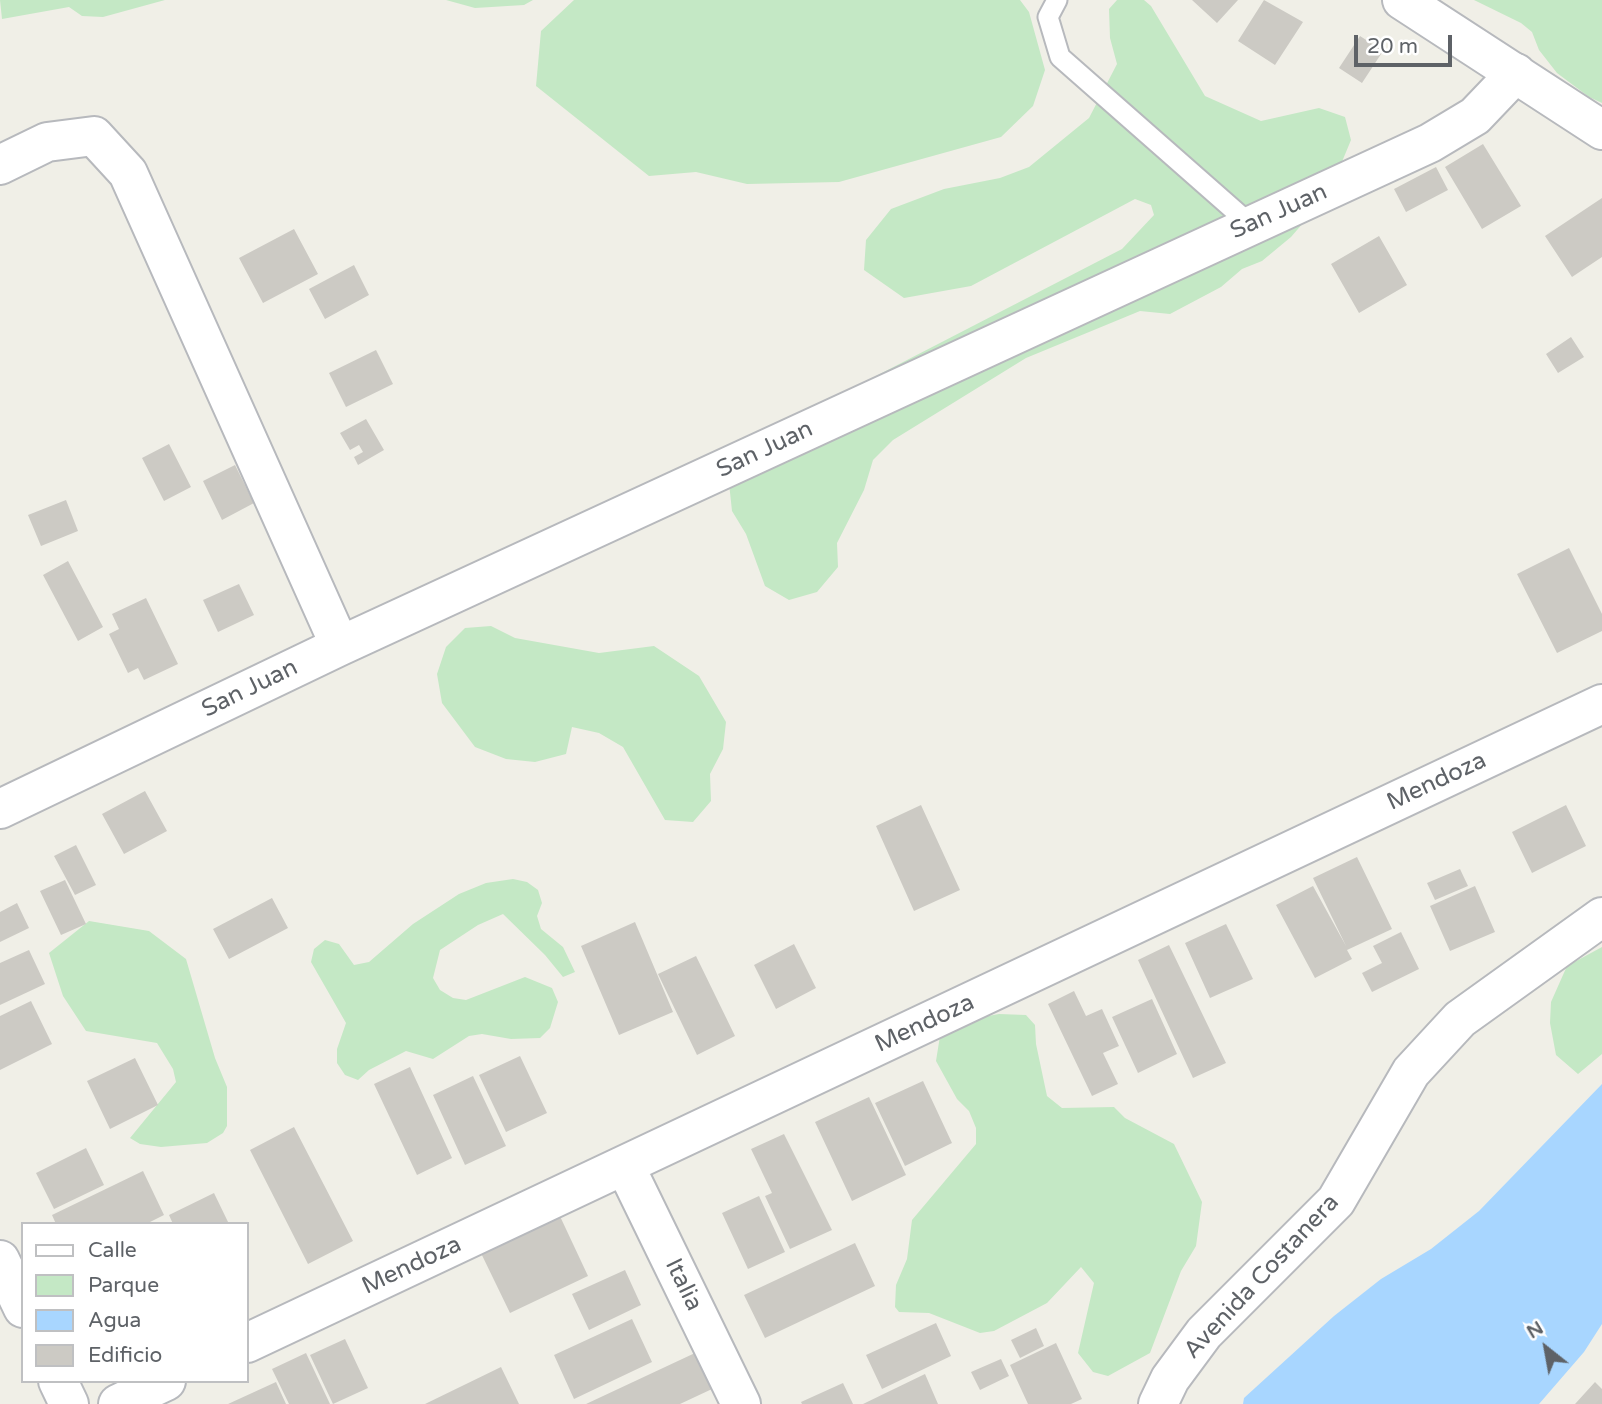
<!DOCTYPE html>
<style>
body{margin:0}
#map{position:relative;width:1602px;height:1404px;overflow:hidden;background:#f0efe7;font-family:"Varela Round",sans-serif}
canvas{display:block}
.legend{position:absolute;left:21px;top:1222px;width:228px;height:161px;box-sizing:border-box;background:#fff;border:2px solid #bfc0c2;margin:0;padding:9px 12px;list-style:none;font-size:21px;color:#5e6267}
.legend li{display:flex;align-items:center;gap:14px;height:35px}
.legend b{width:35px;border:2px solid #bfc0c2}
.north{position:absolute;left:1511px;top:1313px;width:70px;height:70px;-webkit-text-stroke:5px #fff;paint-order:stroke;rotate:329deg;font-size:19px;font-weight:700;line-height:28px;text-align:center;color:#5e6267}
.north::after{content:'';display:block;margin:auto;width:24px;height:32px;background:#5e6267;clip-path:polygon(50% 0,100% 100%,50% 72%,0 100%)}
.scale{position:absolute;left:1354px;top:35px;width:98px;height:32px;box-sizing:border-box;border:4px solid #5e6267;border-top:0;padding-left:9px;font-size:21px;line-height:24px;white-space:nowrap;color:#5e6267;-webkit-text-stroke:5px #fff;paint-order:stroke}
</style>
<div id="map">
<canvas width="1602" height="1404"></canvas>
<ul class="legend">
<li><b style="height:9px;background:#fff"></b>Calle</li>
<li><b style="height:19px;background:#c4e8c5"></b>Parque</li>
<li><b style="height:19px;background:#a8d6ff"></b>Agua</li>
<li><b style="height:19px;background:#cccac4"></b>Edificio</li>
</ul>
<div class="north">N</div>
<div class="scale">20 m</div>
</div>
<script>
const c = document.querySelector('canvas').getContext('2d');
c.lineJoin = 'round';
function paint(path, color) {
  c.fillStyle = color;
  c.fill(path, 'evenodd');
}
function shape(rows) {
  const path = new Path2D();
  for (const r of rows) {
    path.moveTo(r[0], r[1]);
    for (let i = 2; i < r.length; i += 2) path.lineTo(r[i], r[i + 1]);
  }
  return path;
}
function stroke(path, color, width, dash) {
  c.strokeStyle = color;
  c.lineWidth = width;
  c.lineCap = dash ? 'butt' : 'round';
  c.setLineDash(dash || []);
  c.stroke(path);
}
function drawText(font, color, halo, rows, align = 'center') {
  c.font = font + ' "Varela Round",sans-serif';
  c.lineWidth = 7;
  c.setLineDash([]);
  c.textBaseline = 'middle';
  c.strokeStyle = halo;
  c.fillStyle = color;
  for (const [text, x, y, turn = 0] of rows) {
    c.save();
    c.translate(x, y);
    c.rotate((+turn || 0) * Math.PI / 180);
    c.textAlign = isNaN(turn) ? turn : align;
    if (halo) c.strokeText(text, 0, 0);
    c.fillText(text, 0, 0);
    c.restore();
  }
}
paint(shape([
 [0,0,165,0,103,17,82,16,69,7,2,19],
 [446,0,533,0,524,5,475,8],
 [574,0,1020,0,1029,12,1045,70,1033,106,1001,137,839,182,747,184,696,172,649,176,536,86,541,31],
 [1117,0,1144,0,1151,6,1205,96,1261,121,1319,108,1345,117,1351,140,1329,193,1291,237,1262,261,1242,269,1221,287,1170,314,1140,311,1026,358,893,440,873,460,864,490,837,543,838,567,817,592,789,600,765,586,746,534,732,511,729,483,816,407,1122,249,1154,215,1151,205,1135,199,971,286,904,298,864,270,866,240,891,209,944,189,1000,178,1029,167,1089,118,1117,64,1110,38,1109,9],
 [1474,0,1602,0,1602,103,1589,97,1557,73,1539,50,1532,32,1521,23],
 [491,626,515,638,599,653,654,646,699,676,726,722,723,749,710,774,711,801,693,822,665,820,623,747,599,733,572,727,566,754,535,762,506,759,475,747,442,703,437,674,446,647,465,628],
 [513,879,527,882,538,890,542,903,537,916,541,929,563,947,575,972,563,977,545,955,503,914,478,925,440,950,433,978,440,990,453,998,466,1000,525,977,552,988,558,1002,550,1028,540,1038,511,1039,482,1034,469,1036,433,1059,406,1051,369,1070,358,1080,345,1075,337,1063,337,1049,346,1023,311,962,314,949,325,940,339,944,354,965,369,962,413,924,459,894,486,883],
 [89,921,149,931,186,959,215,1058,227,1087,227,1126,223,1133,207,1143,161,1147,140,1144,130,1138,176,1082,173,1069,157,1043,86,1031,63,996,49,953],
 [1602,947,1602,1054,1578,1074,1556,1055,1550,1023,1551,1002,1567,966],
 [999,1014,1026,1015,1035,1025,1036,1044,1047,1096,1062,1108,1114,1107,1125,1118,1174,1144,1202,1202,1196,1246,1181,1271,1150,1353,1108,1376,1093,1372,1078,1353,1094,1283,1081,1267,1047,1303,994,1331,980,1333,929,1313,899,1312,895,1307,896,1285,907,1259,912,1220,976,1144,976,1128,969,1111,957,1099,936,1061,940,1036,961,1021]
]), '#c4e8c5');
paint(shape([
 [1602,1084,1602,1324,1584,1352,1539,1404,1243,1404,1244,1398,1334,1316,1381,1279,1431,1249,1479,1211]
]), '#a8d6ff');
paint(shape([
 [1192,0,1238,0,1217,23],
 [1264,0,1303,22,1275,65,1238,41],
 [1360,36,1383,51,1362,83,1339,68],
 [1483,144,1521,206,1482,229,1445,167],
 [1436,167,1448,190,1406,212,1394,189],
 [1602,198,1602,257,1572,277,1545,236],
 [294,229,318,274,263,303,239,258],
 [1379,236,1407,285,1359,313,1331,264],
 [354,265,369,295,325,319,309,289],
 [1571,337,1584,357,1558,373,1546,354],
 [376,350,393,384,346,407,329,373],
 [366,419,384,450,358,465,354,457,363,452,359,445,350,450,340,433],
 [169,444,191,487,164,501,142,458],
 [235,465,254,503,222,520,203,481],
 [66,500,78,531,41,546,28,515],
 [1569,548,1602,614,1602,631,1557,653,1517,574],
 [68,561,103,627,78,641,43,575],
 [239,584,254,615,218,632,203,600],
 [146,598,178,664,144,680,138,668,128,673,109,634,119,629,112,614],
 [145,791,167,831,124,854,102,814],
 [921,805,960,890,914,911,876,826],
 [1566,805,1586,846,1532,873,1512,832],
 [76,845,96,885,75,895,54,856],
 [1357,857,1392,929,1347,950,1352,959,1315,978,1276,905,1313,886,1346,946,1313,878],
 [1460,869,1468,886,1435,900,1427,883],
 [65,880,86,924,61,935,40,891],
 [1475,886,1495,932,1450,951,1430,906],
 [272,898,288,928,229,959,213,929],
 [17,903,29,928,0,942,0,912],
 [635,922,673,1012,619,1035,581,946],
 [1226,924,1253,979,1210,998,1185,943],
 [1401,932,1419,969,1372,992,1362,973,1382,963,1373,946],
 [794,944,816,988,776,1009,754,965],
 [1169,945,1226,1063,1193,1078,1138,960],
 [29,950,45,984,0,1005,0,963],
 [696,956,735,1036,697,1055,658,974],
 [1074,991,1086,1016,1102,1009,1119,1046,1103,1053,1118,1084,1092,1096,1048,1004],
 [1152,999,1177,1054,1138,1073,1112,1017],
 [31,1001,52,1044,0,1070,0,1016],
 [520,1056,547,1113,506,1132,479,1075],
 [135,1058,158,1105,110,1129,87,1081],
 [410,1067,452,1158,417,1175,374,1084],
 [473,1076,506,1146,465,1165,433,1095],
 [923,1081,952,1143,905,1166,875,1103],
 [869,1097,906,1175,852,1201,815,1122],
 [294,1127,353,1241,308,1264,250,1150],
 [784,1134,832,1230,790,1249,765,1196,772,1193,751,1149],
 [86,1148,104,1185,54,1209,36,1173],
 [143,1171,164,1215,146,1224,56,1224,52,1215],
 [214,1193,229,1224,173,1224,169,1215],
 [759,1196,785,1252,748,1269,722,1213],
 [558,1212,588,1276,510,1313,479,1249],
 [855,1243,875,1286,765,1338,744,1295],
 [625,1270,641,1305,589,1330,572,1294],
 [632,1319,652,1362,574,1399,554,1355],
 [936,1323,951,1356,882,1389,866,1355],
 [1036,1328,1044,1346,1020,1358,1011,1340],
 [345,1339,368,1388,333,1404,310,1355],
 [1056,1343,1082,1399,1071,1404,1028,1404,1010,1365],
 [306,1353,330,1404,289,1404,272,1369],
 [695,1353,712,1389,680,1404,586,1404],
 [1001,1359,1009,1376,980,1390,971,1372],
 [501,1367,519,1404,425,1404],
 [925,1374,938,1404,863,1404],
 [276,1382,286,1404,228,1404],
 [1595,1382,1602,1389,1602,1404,1575,1404],
 [843,1383,853,1404,802,1404,801,1402]
]), '#cccac4');
const service = shape([
 [1057,0,1048,17,1060,57,1251,225]
]);
const minor = shape([
 [0,165,47,142,94,136,128,173,340,646],
 [0,809,340,646,1430,143,1475,116,1516,73],
 [625,1166,741,1404],
 [0,1260,23,1308],
 [247,1343,1602,704],
 [58,1381,69,1404],
 [118,1404,166,1381]
]);
const tertiary = shape([
 [1402,0,1602,130],
 [1158,1404,1170,1379,1204,1333,1336,1201,1411,1072,1460,1019,1602,917]
]);
stroke(service, '#b7b9bd', 23);
stroke(minor, '#b7b9bd', 42);
stroke(tertiary, '#b7b9bd', 42);
stroke(service, '#fff', 19);
stroke(minor, '#fff', 38);
stroke(tertiary, '#fff', 38);
drawText('24px', '#5e6267', '#fff', [
 ["San Juan",1279,212,-24],
 ["San Juan",765,450,-25],
 ["San Juan",250,689,-26],
 ["Mendoza",1437,782,-25],
 ["Mendoza",925,1024,-25],
 ["Mendoza",412,1266,-25],
 ["Avenida Costanera",1262,1277,-47],
 ["Italia",683,1285,64]
]);
</script>
